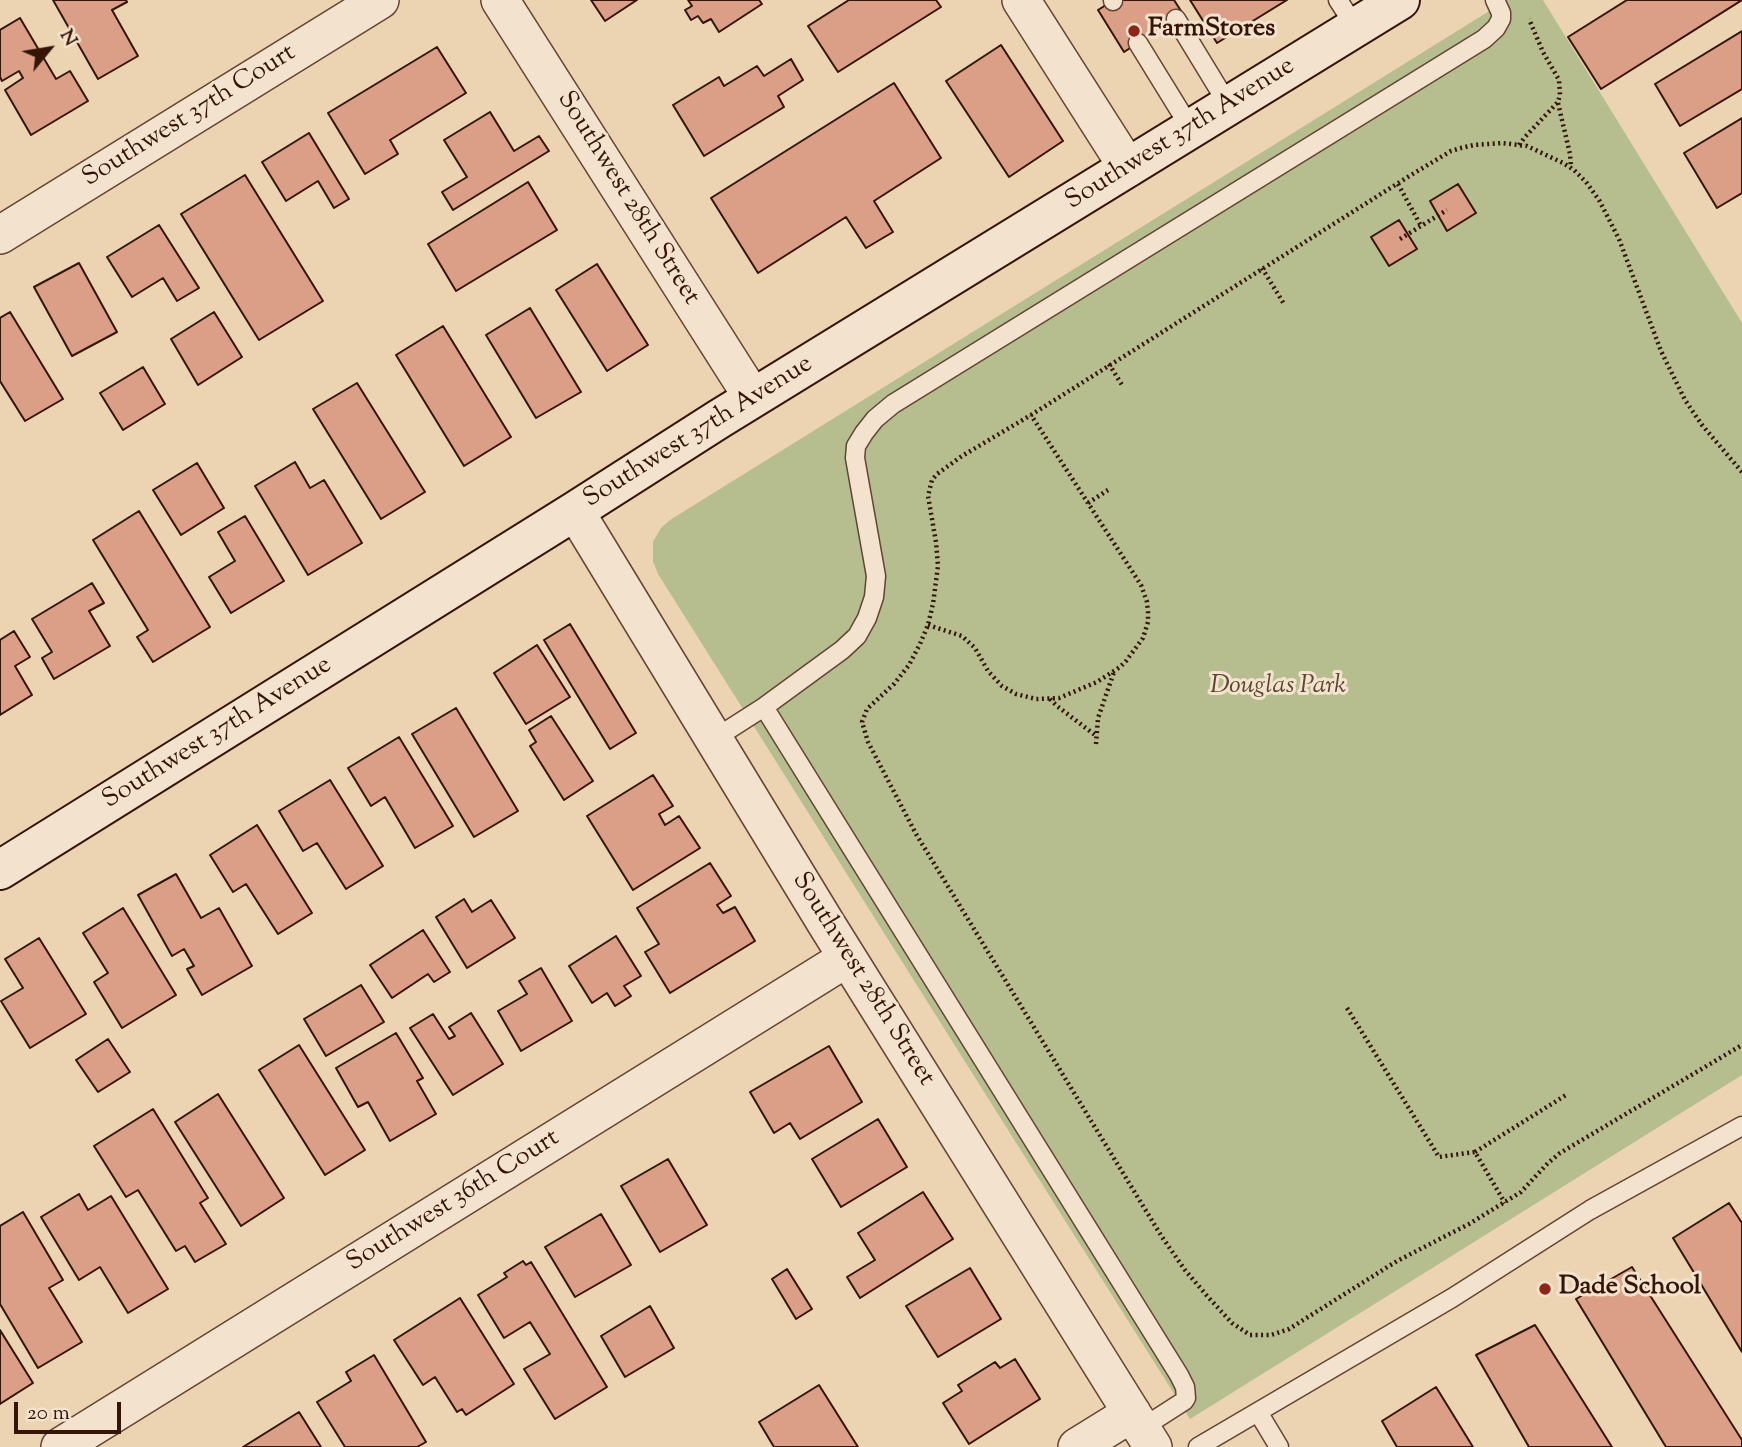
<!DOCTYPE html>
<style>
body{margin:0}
#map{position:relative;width:1742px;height:1447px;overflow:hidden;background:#ecd4b3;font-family:"Sorts Mill Goudy",serif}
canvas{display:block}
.north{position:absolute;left:14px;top:14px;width:70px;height:70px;-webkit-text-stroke:5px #f3e3ce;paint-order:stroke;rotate:60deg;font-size:19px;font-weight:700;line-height:28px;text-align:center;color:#341507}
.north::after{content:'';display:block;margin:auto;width:24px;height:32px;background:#341507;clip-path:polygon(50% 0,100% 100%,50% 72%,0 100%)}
.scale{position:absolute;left:14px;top:1402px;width:107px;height:32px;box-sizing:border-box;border:4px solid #341507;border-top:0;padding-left:9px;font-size:21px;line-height:24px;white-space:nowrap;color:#341507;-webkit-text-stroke:5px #f3e3ce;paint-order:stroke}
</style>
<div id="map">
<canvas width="1742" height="1447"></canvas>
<div class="north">N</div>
<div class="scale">20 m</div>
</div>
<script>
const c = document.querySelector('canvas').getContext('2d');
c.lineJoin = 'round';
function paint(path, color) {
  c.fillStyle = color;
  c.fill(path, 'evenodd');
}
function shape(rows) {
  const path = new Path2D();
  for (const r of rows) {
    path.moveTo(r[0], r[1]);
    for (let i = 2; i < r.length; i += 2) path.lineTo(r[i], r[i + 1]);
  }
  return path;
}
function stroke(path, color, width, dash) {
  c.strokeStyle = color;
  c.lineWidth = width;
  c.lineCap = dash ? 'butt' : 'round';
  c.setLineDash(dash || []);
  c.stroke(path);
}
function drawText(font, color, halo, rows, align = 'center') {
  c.font = font + ' "Sorts Mill Goudy",serif';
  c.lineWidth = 6;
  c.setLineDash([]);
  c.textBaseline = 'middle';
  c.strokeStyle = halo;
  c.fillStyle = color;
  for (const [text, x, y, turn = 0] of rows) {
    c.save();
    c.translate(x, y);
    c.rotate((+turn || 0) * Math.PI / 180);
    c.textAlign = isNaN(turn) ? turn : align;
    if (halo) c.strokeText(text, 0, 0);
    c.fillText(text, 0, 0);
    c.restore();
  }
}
paint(shape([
 [1507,0,1543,0,1742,323,1742,1075,1190,1419,658,574,653,561,653,542,661,528,670,520]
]), '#b6bd8e');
const building = shape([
 [53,0,126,0,127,2,112,10,138,56,98,79,53,0],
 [591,0,637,0,605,21,591,0],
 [688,0,759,0,762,4,719,32,711,19,703,23,698,16,691,20,685,10,692,6,688,0],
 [849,0,936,0,941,7,838,72,808,26,849,0],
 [1114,0,1174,0,1183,14,1124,52,1098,10,1114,0],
 [1190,0,1287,0,1217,43,1190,0],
 [1627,0,1742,0,1601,89,1568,37,1627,0],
 [20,18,56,79,70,71,88,101,31,135,5,90,23,78,19,71,2,81,0,77,0,30,20,18],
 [1742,31,1742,89,1680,126,1655,84,1742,31],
 [1001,45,1063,141,1009,177,946,81,1001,45],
 [437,47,466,93,390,140,398,154,365,174,328,113,437,47],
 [791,59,803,80,778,96,784,107,704,156,673,105,719,77,724,86,757,66,764,76,791,59],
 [894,83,941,158,874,201,893,232,866,248,846,217,758,273,711,198,894,83],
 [490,112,514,151,539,136,549,151,453,210,442,192,467,177,444,140,490,112],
 [1742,118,1742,193,1717,208,1684,153,1742,118],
 [309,133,349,199,334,208,318,181,286,201,262,162,309,133],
 [245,175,323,301,259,340,181,214,245,175],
 [528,182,557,230,456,291,428,244,528,182],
 [1458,184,1476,213,1447,231,1430,201,1458,184],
 [1399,220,1417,249,1389,266,1371,237,1399,220],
 [159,225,199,288,177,301,163,278,132,297,107,257,159,225],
 [79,263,117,332,72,356,34,287,79,263],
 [597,264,648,345,607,371,556,290,597,264],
 [530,308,581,392,536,418,486,335,530,308],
 [10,312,63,399,25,421,0,381,0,318,10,312],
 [214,312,242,357,198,385,171,339,214,312],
 [443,326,511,437,464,466,396,355,443,326],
 [143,367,165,404,123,430,100,393,143,367],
 [357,383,425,492,381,519,313,409,357,383],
 [295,462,310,488,324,480,362,543,308,575,255,486,295,462],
 [197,463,224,508,181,535,153,490,197,463],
 [139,511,210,627,153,662,137,637,148,630,93,540,139,511],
 [245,516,284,581,231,613,209,577,235,561,218,532,245,516],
 [92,583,104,603,89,611,110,646,54,679,42,658,52,652,32,619,92,583],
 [570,624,636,733,610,749,544,640,570,624],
 [14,631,30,657,15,666,32,695,0,715,0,640,14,631],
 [537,645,570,697,526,724,494,673,537,645],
 [456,708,518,811,474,837,412,734,456,708],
 [551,716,593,781,564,800,530,746,536,742,529,730,551,716],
 [399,737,453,826,415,848,385,797,371,806,348,768,399,737],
 [653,775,673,806,659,814,665,825,679,816,700,848,633,890,587,816,653,775],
 [330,780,383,866,346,889,317,843,303,851,279,811,330,780],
 [257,825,312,913,278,934,246,884,233,892,210,855,257,825],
 [710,863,731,896,717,905,723,913,735,907,755,941,670,993,645,952,659,944,637,908,710,863],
 [176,874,201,918,219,908,252,966,202,995,187,969,194,966,184,949,172,956,138,895,176,874],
 [464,899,472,912,491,900,515,938,467,968,436,917,464,899],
 [123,908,176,995,122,1028,94,982,108,973,83,933,123,908],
 [423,930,450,972,434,982,428,974,392,998,370,965,423,930],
 [616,936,641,976,624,986,631,996,615,1006,607,993,592,1003,569,966,616,936],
 [39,938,86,1014,30,1048,1,1001,23,988,5,959,39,938],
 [541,968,572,1021,521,1051,498,1011,527,994,519,981,541,968],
 [361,985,384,1022,326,1056,304,1019,361,985],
 [471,1013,503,1064,453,1095,410,1028,433,1014,449,1039,455,1036,449,1027,471,1013],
 [396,1033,423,1078,417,1081,436,1114,390,1141,368,1102,358,1107,336,1068,396,1033],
 [108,1039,130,1072,98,1092,76,1060,108,1039],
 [299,1045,365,1150,325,1175,259,1070,299,1045],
 [829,1046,862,1102,800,1139,790,1123,774,1133,750,1092,829,1046],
 [218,1094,284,1198,241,1226,175,1122,218,1094],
 [153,1109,208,1198,200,1203,226,1244,195,1262,185,1246,176,1251,138,1190,126,1197,94,1146,153,1109],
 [878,1119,907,1167,841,1207,812,1159,878,1119],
 [668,1159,707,1225,660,1252,621,1186,668,1159],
 [923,1192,953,1239,860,1298,847,1277,875,1260,858,1233,923,1192],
 [79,1194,88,1210,111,1196,168,1289,128,1313,100,1267,79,1280,41,1217,79,1194],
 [1729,1203,1742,1223,1742,1352,1673,1238,1729,1203],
 [23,1212,63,1280,49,1288,82,1342,38,1368,0,1304,0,1226,23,1212],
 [601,1214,631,1265,575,1297,545,1247,601,1214],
 [523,1261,526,1265,531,1262,607,1387,555,1419,524,1369,550,1354,530,1322,504,1338,478,1295,507,1277,504,1273,523,1261],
 [1632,1267,1742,1440,1742,1447,1666,1447,1576,1299,1632,1267],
 [970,1268,1001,1319,938,1357,906,1306,970,1268],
 [787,1269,812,1309,796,1319,772,1279,787,1269],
 [460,1298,514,1384,466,1415,462,1409,457,1412,435,1377,423,1385,394,1340,460,1298],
 [650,1306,674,1348,625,1377,601,1336,650,1306],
 [1535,1325,1612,1447,1529,1447,1476,1355,1535,1325],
 [0,1330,33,1383,0,1404,0,1330],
 [374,1355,426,1442,417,1447,345,1447,317,1402,351,1381,346,1372,374,1355],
 [1015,1359,1040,1399,969,1444,943,1403,962,1391,958,1385,995,1362,1000,1368,1015,1359],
 [819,1385,858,1447,774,1447,759,1422,819,1385],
 [1436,1387,1473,1447,1397,1447,1382,1421,1436,1387],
 [299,1412,321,1447,243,1447,299,1412]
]);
paint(building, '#db9e86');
stroke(building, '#341507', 2);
const lane = shape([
 [1113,0,1113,1],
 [1338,0,1356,28],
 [1176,19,1229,106],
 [1138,43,1191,129],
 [764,707,1179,1375,1185,1387,1186,1398,1184,1401,1142,1428],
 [714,739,764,707,842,650,857,636,867,618,874,597,876,576,855,458,856,446,864,433,875,419,893,404,1484,39,1496,28,1501,19,1501,13,1495,0],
 [1258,1412,1279,1447],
 [1198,1447,1452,1298,1590,1210,1742,1126]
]);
const street = shape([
 [500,0,753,398],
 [1021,0,1128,168],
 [0,235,380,0],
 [575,511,827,925,1153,1447],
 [60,1447,847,958],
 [1077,1447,1132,1413]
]);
const secondary = shape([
 [0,870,575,511,719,419,1400,0]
]);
stroke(lane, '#624532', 21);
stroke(street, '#624532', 40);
stroke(secondary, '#341507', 42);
stroke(shape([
 [1558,103,1570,154,1571,168],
 [1519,145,1525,137,1558,102,1560,95,1559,80,1543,52,1529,19],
 [1398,184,1421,226],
 [1400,239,1447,210],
 [1262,268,1284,304],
 [1109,364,1122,385],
 [1742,472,1702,425,1685,400,1661,351,1619,239,1599,200,1586,182,1574,170,1563,163,1527,146,1502,143,1474,145,1461,148,1451,151,1411,175,1031,415,962,456,937,474,932,480,928,496,936,542,938,566,933,604,928,625,920,644,909,665,894,684,867,709,862,722,868,742,916,834,1162,1237,1185,1270,1208,1297,1232,1323,1250,1335,1271,1335,1289,1329,1397,1261,1469,1224,1521,1192,1548,1163,1560,1153,1742,1045],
 [1088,503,1108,490],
 [928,625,962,636,975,648,988,671,1002,686,1016,694,1036,699,1059,698,1097,682,1120,667,1126,661,1143,638,1148,622,1148,612,1147,602,1141,585,1031,415],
 [1050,699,1057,706,1095,735],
 [1096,744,1098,718,1114,672],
 [1347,1008,1439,1157,1475,1152,1505,1203],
 [1475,1152,1566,1095]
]), '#341507', 4.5, [2, 3.5]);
stroke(lane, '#f3e3ce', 18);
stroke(street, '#f3e3ce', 37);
stroke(secondary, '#f3e3ce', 38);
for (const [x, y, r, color] of [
 [1134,31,7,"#8f2418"],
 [1545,1289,7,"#8f2418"]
]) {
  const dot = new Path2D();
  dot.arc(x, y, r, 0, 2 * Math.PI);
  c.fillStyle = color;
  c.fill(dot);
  stroke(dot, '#f3e3ce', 2.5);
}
drawText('bold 26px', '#341507', '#f3e3ce', [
 ["FarmStores",1148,31],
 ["Dade School",1559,1289]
], 'left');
drawText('26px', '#341507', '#f3e3ce', [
 ["Southwest 37th Court",190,117,-32],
 ["Southwest 37th Avenue",1181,135,-32],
 ["Southwest 28th Street",627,199,58],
 ["Southwest 37th Avenue",699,433,-32],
 ["Southwest 37th Avenue",218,734,-32],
 ["Southwest 28th Street",862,980,58],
 ["Southwest 36th Court",454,1202,-32]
]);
drawText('italic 26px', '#5b4730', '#f3e3ce', [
 ["Douglas Park",1278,688]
]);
</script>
